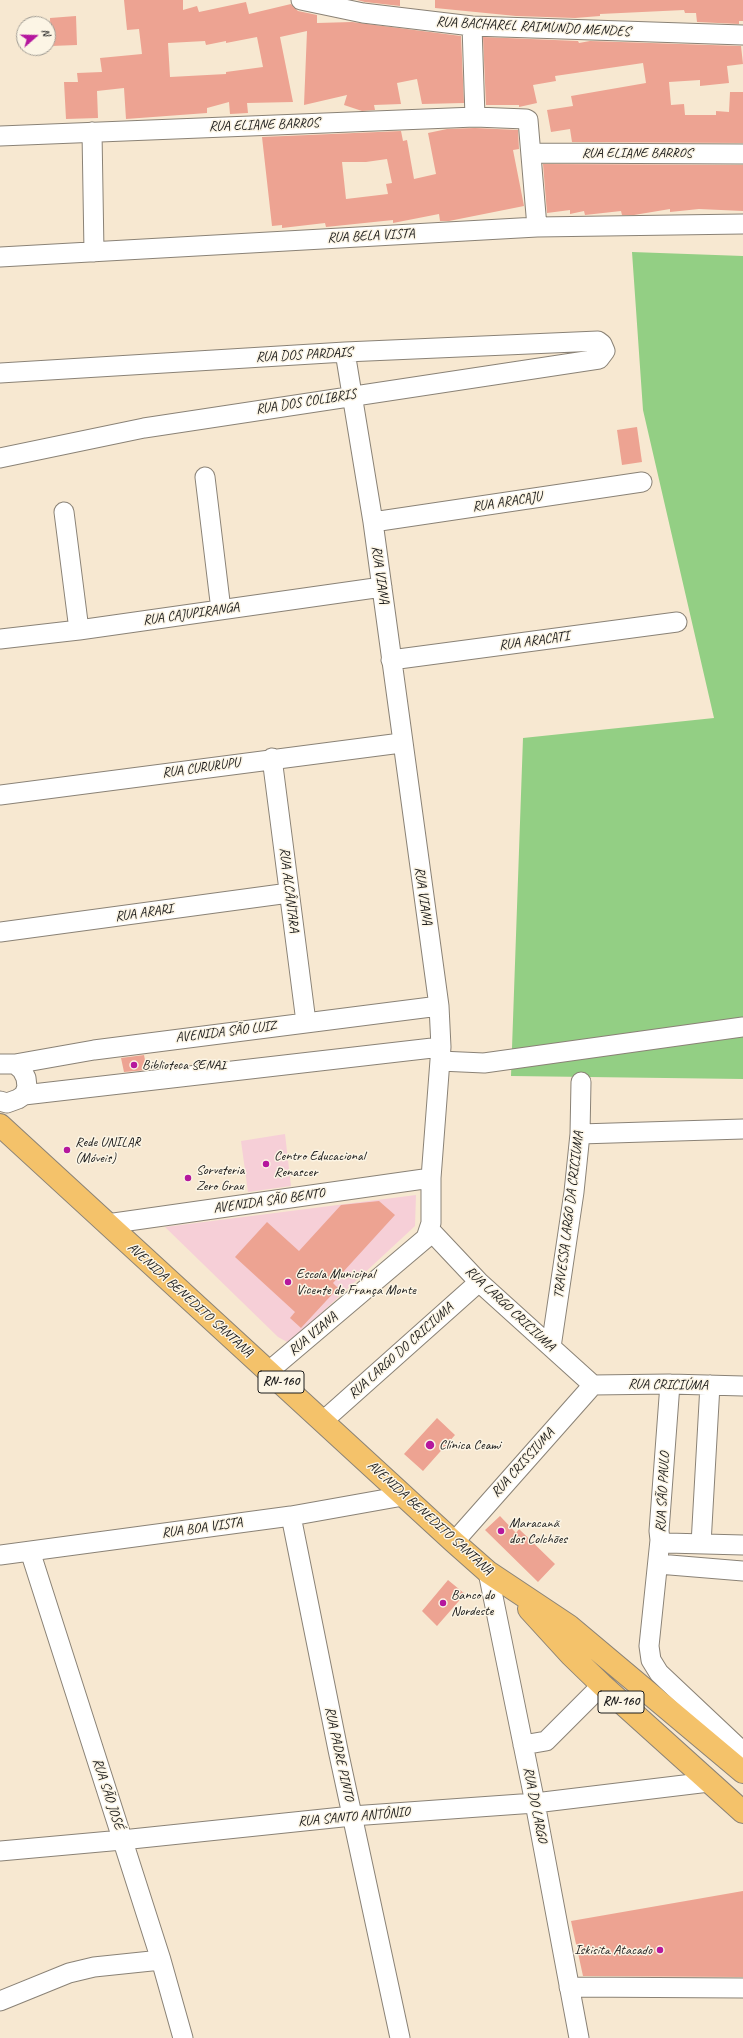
<!DOCTYPE html>
<meta charset="utf-8">
<style>
body{margin:0}
#map{position:relative;width:743px;height:2038px;overflow:hidden;background:#f7e8d1;font-family:Caveat,sans-serif}
canvas{display:block}
.north{position:absolute;left:16px;top:16px;width:40px;height:40px;box-sizing:border-box;background:#fcf5e5;border:1px solid #a29e95;border-radius:50%;rotate:70deg;font-size:11px;font-weight:700;line-height:16px;text-align:center;color:#1c1c1c}
.north::after{content:'';display:block;margin:auto;width:14px;height:18px;background:#b5179e;clip-path:polygon(50% 0,100% 100%,50% 72%,0 100%)}
</style>
<div id="map">
<canvas width="743" height="2038"></canvas>
<div class="north">N</div>
</div>
<script>
const c = document.querySelector('canvas').getContext('2d');
c.lineJoin = 'round';
function paint(path, color) {
  c.fillStyle = color;
  c.fill(path, 'evenodd');
}
function shape(rows) {
  const path = new Path2D();
  for (const r of rows) {
    path.moveTo(r[0], r[1]);
    for (let i = 2; i < r.length; i += 2) path.lineTo(r[i], r[i + 1]);
  }
  return path;
}
function stroke(path, color, width, dash) {
  c.strokeStyle = color;
  c.lineWidth = width;
  c.lineCap = dash ? 'butt' : 'round';
  c.setLineDash(dash || []);
  c.stroke(path);
}
function drawText(font, color, halo, rows, align = 'center') {
  c.font = font + ' Caveat,sans-serif';
  c.lineWidth = 3;
  c.setLineDash([]);
  c.textBaseline = 'middle';
  c.strokeStyle = halo;
  c.fillStyle = color;
  for (const [text, x, y, turn = 0] of rows) {
    c.save();
    c.translate(x, y);
    c.rotate((+turn || 0) * Math.PI / 180);
    c.textAlign = isNaN(turn) ? turn : align;
    if (halo) c.strokeText(text, 0, 0);
    c.fillText(text, 0, 0);
    c.restore();
  }
}
paint(shape([
 [285,1134,291,1186,248,1192,241,1141],
 [416,1195,415,1226,289,1343,278,1337,165,1227]
]), '#f6cfd7');
paint(shape([
 [632,252,743,256,743,1079,511,1076,523,738,714,718,643,410]
]), '#93cf84');
paint(shape([
 [124,0,183,0,183,10,197,6,199,12,246,2,249,14,291,4,298,11,317,15,317,23,352,22,461,36,464,103,422,104,417,79,397,83,401,104,374,105,375,110,362,111,344,105,347,95,304,105,307,31,280,37,293,102,247,103,248,113,230,114,229,102,207,108,207,113,126,119,124,88,97,91,98,118,66,119,64,82,78,82,77,73,102,72,100,58,142,54,139,29,127,30],
 [257,37,263,67,226,72,226,74,170,77,168,43,205,41,206,45,226,41,226,43],
 [357,0,400,0,400,6,365,2],
 [435,0,743,0,743,21,739,21,739,24,697,22,696,13,685,13,684,10,600,14,600,16,575,18,516,16,435,8],
 [76,16,77,45,51,46,50,18],
 [483,37,578,41,579,43,590,41,741,46,743,64,727,66,729,83,700,86,700,80,669,82,671,105,684,104,685,115,716,115,716,111,729,112,730,92,743,92,743,143,572,142,570,129,551,132,547,110,573,106,571,96,646,83,643,63,555,76,556,81,533,85,537,103,519,107,519,105,486,105],
 [475,128,518,130,519,149,513,150,524,206,449,221,440,221,439,214,393,223,393,220,326,227,325,223,282,228,282,225,272,226,262,137,401,131,403,141,407,140,414,179,436,174,428,133,447,129],
 [387,159,392,183,386,184,388,194,346,199,342,162,366,162],
 [543,164,743,165,743,211,699,209,670,212,670,209,634,215,622,215,621,211,585,215,584,211,570,214,570,210,547,213],
 [637,427,642,462,622,465,617,430],
 [144,1055,147,1070,124,1072,121,1058],
 [379,1201,395,1215,333,1283,338,1288,301,1328,290,1318,295,1312,235,1257,267,1222,299,1251,341,1205],
 [437,1418,455,1435,423,1471,404,1454],
 [500,1516,516,1533,519,1529,555,1564,538,1582,485,1530],
 [448,1580,465,1594,437,1626,422,1611],
 [743,1891,743,1977,583,1976,571,1921]
]), '#eda392');
const minor = shape([
 [301,0,363,13,472,26,743,35],
 [472,26,475,117],
 [92,132,94,252],
 [0,136,475,117,526,119,528,120,537,227],
 [531,153,743,154],
 [0,257,537,227,743,224],
 [0,373,345,352,598,341,602,344,605,351,599,359,144,428,0,458],
 [205,477,221,610],
 [64,512,79,630],
 [373,522,642,482],
 [0,639,79,630,382,587],
 [391,660,677,622],
 [272,758,306,1022],
 [0,795,401,743],
 [0,932,289,893],
 [440,1061,484,1063,743,1027],
 [0,1064,15,1064,22,1070,26,1078,27,1087,24,1095,18,1099,7,1103,0,1101],
 [15,1064,94,1050,439,1006],
 [24,1095,441,1047],
 [580,1134,743,1129],
 [107,1224,431,1178],
 [430,1230,479,1282,593,1385],
 [551,1347,574,1192,580,1134,581,1082],
 [269,1371,426,1238,431,1223,431,1178,441,1047,439,1006,373,522,345,352],
 [670,1384,659,1531,660,1540,649,1646,651,1660,659,1673,743,1752],
 [593,1385,670,1384,743,1386],
 [323,1421,479,1282],
 [291,1516,338,1750,400,2038],
 [660,1540,667,1543,743,1545],
 [454,1542,593,1385],
 [701,1544,710,1385],
 [30,1551,161,1960,183,2038],
 [0,1555,291,1516,403,1496],
 [658,1564,743,1571],
 [488,1572,535,1803,579,2038],
 [523,1745,546,1741,602,1685],
 [0,1851,122,1840,352,1816,535,1803,709,1782],
 [569,1987,743,1988],
 [0,2001,69,1973,94,1967,161,1960]
]);
const major = shape([
 [0,1125,454,1542,488,1572,569,1626,743,1772],
 [529,1609,571,1655,602,1685,743,1812]
]);
stroke(minor, '#8a8276', 21);
stroke(major, '#8a8276', 24);
stroke(minor, '#fff', 19);
stroke(major, '#f4c26a', 22);
for (const [x, y, r, color] of [
 [134,1065,4,"#b5179e"],
 [67,1150,4,"#b5179e"],
 [266,1164,4,"#b5179e"],
 [188,1178,4,"#b5179e"],
 [288,1282,4,"#b5179e"],
 [430,1445,5,"#b5179e"],
 [501,1531,4,"#b5179e"],
 [443,1603,4,"#b5179e"],
 [660,1950,4,"#b5179e"]
]) {
  const dot = new Path2D();
  dot.arc(x, y, r, 0, 2 * Math.PI);
  c.fillStyle = color;
  c.fill(dot);
  stroke(dot, '#fcf5e5', 1.5);
}
for (const [x, y, w] of [
 [281,1382,46],
 [621,1702,46]
]) {
  const box = new Path2D();
  box.roundRect(x - w / 2, y - 11, w, 22, 3);
  c.fillStyle = '#fcf5e5';
  c.fill(box);
  stroke(box, '#1c1c1c', 1);
}
drawText('bold 13px', '#1c1c1c', null, [
 ["RN-160",281,1382],
 ["RN-160",621,1702]
]);
drawText('14px', '#1c1c1c', '#fcf5e5', [
 ["RUA BACHAREL RAIMUNDO MENDES",533,27,3],
 ["RUA ELIANE BARROS",264,125,-2],
 ["RUA ELIANE BARROS",637,153],
 ["RUA BELA VISTA",371,236,-3],
 ["RUA DOS PARDAIS",304,355,-3],
 ["RUA DOS COLIBRIS",306,402,-9],
 ["RUA ARACAJU",507,502,-9],
 ["RUA VIANA",380,575,82],
 ["RUA CAJUPIRANGA",191,614,-8],
 ["RUA ARACATI",534,641,-8],
 ["RUA CURURUPU",201,768,-8],
 ["RUA ALCÂNTARA",289,890,83],
 ["RUA VIANA",423,896,82],
 ["RUA ARARI",144,913,-8],
 ["AVENIDA SÃO LUIZ",226,1032,-7],
 ["AVENIDA SÃO BENTO",269,1201,-8],
 ["TRAVESSA LARGO DA CRICIUMA",569,1215,-83],
 ["AVENIDA BENEDITO SANTANA",190,1300,42],
 ["RUA LARGO CRICIUMA",510,1309,43],
 ["RUA VIANA",313,1334,-40],
 ["RUA LARGO DO CRICIUMA",401,1351,-42],
 ["RUA CRICIÚMA",668,1385,1],
 ["RUA CRISSIUMA",523,1463,-48],
 ["RUA SÃO PAULO",663,1492,-87],
 ["AVENIDA BENEDITO SANTANA",430,1518,42],
 ["RUA BOA VISTA",202,1528,-8],
 ["RUA PADRE PINTO",339,1754,78],
 ["RUA SÃO JOSÉ",108,1794,72],
 ["RUA DO LARGO",535,1805,79],
 ["RUA SANTO ANTÔNIO",354,1817,-5]
]);
drawText('14px', '#1c1c1c', '#fcf5e5', [
 ["Biblioteca SENAI",142,1065],
 ["Rede UNILAR",75,1142],
 ["(Móveis)",75,1158],
 ["Centro Educacional",274,1156],
 ["Renascer",274,1172],
 ["Sorveteria",196,1170],
 ["Zero Grau",196,1186],
 ["Escola Municipal",296,1274],
 ["Vicente de França Monte",296,1290],
 ["Clínica Ceami",439,1445],
 ["Maracanã",509,1523],
 ["dos Colchões",509,1539],
 ["Banco do",451,1595],
 ["Nordeste",451,1611],
 ["Iskisita Atacado",652,1950,"right"]
], 'left');
</script>
